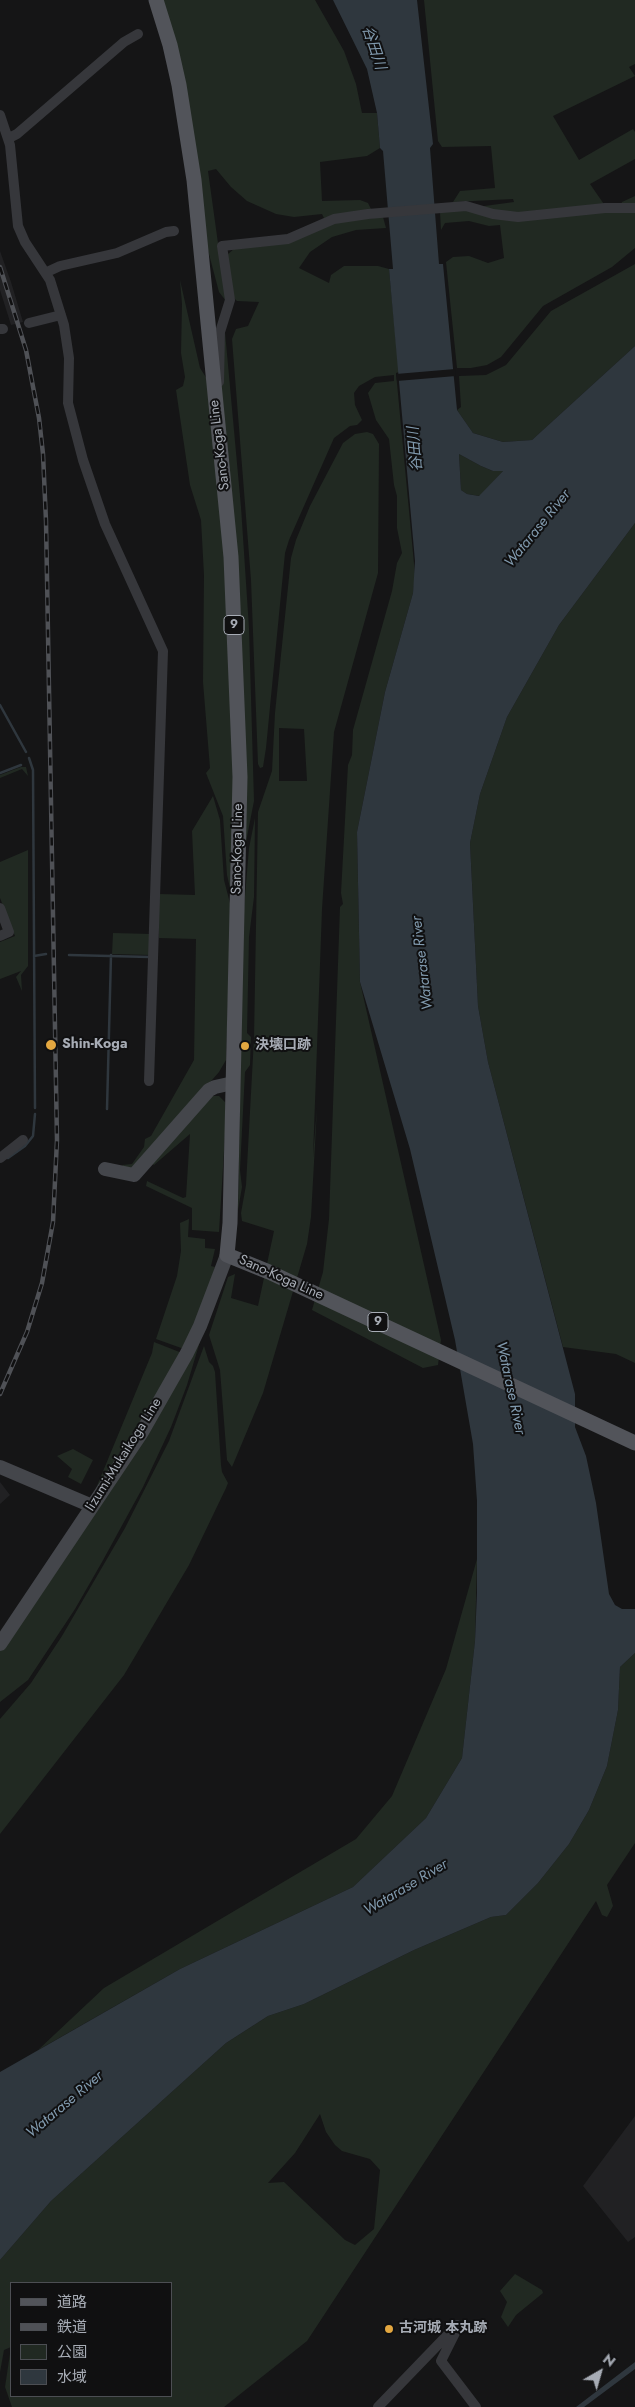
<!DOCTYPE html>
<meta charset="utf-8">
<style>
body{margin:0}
#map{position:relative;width:635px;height:2407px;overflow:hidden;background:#151516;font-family:Jost,"Noto Sans JP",sans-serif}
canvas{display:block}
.legend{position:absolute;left:10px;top:2282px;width:162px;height:115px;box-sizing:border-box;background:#101011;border:1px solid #4c4e53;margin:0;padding:6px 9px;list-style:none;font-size:15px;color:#a7acb5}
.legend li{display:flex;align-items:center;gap:10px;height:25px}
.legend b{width:25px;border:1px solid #4c4e53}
.north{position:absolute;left:575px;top:2347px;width:50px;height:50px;-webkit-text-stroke:4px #101011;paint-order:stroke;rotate:38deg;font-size:14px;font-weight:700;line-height:20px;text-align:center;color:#a7acb5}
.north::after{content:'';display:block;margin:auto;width:18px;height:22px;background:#a7acb5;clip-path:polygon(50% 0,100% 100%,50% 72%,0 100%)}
</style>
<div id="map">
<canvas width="635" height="2407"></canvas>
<ul class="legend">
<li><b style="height:6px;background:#52545a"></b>道路</li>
<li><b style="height:6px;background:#4f5156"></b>鉄道</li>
<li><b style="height:14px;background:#212922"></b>公園</li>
<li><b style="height:14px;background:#2f373e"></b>水域</li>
</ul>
<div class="north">N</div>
</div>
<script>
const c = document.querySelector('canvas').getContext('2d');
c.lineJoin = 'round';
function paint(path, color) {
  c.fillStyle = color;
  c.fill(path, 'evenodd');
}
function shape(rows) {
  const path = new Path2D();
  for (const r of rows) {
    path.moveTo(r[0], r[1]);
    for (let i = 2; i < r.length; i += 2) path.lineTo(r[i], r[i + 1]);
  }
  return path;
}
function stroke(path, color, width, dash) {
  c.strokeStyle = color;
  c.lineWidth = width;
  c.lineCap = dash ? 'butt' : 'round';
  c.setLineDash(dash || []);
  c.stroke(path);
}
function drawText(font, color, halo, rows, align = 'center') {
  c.font = font + ' Jost,"Noto Sans JP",sans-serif';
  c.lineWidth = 4;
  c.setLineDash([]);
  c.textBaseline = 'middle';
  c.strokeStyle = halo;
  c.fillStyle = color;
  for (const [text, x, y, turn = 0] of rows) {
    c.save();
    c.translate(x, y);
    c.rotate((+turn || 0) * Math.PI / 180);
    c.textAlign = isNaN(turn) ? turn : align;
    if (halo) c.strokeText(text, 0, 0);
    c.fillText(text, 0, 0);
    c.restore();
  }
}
paint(shape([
 [0,251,11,282,23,322,11,325,0,290],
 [0,1482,10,1495,0,1504],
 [635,2116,635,2237,628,2242,583,2186]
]), '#212123');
paint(shape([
 [161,0,315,0,344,51,356,84,362,113,377,113,380,148,367,156,320,162,322,201,360,200,368,203,371,209,324,218,322,214,294,217,276,214,247,201,231,187,216,169,208,171,226,301,219,292,205,239],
 [424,0,635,0,635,64,629,67,635,76,553,116,579,160,633,129,635,132,635,159,590,184,608,210,619,210,622,202,635,196,635,248,612,267,543,306,501,357,487,365,471,368,457,368,446,262,453,257,469,256,488,263,504,258,500,225,489,226,469,221,445,223,441,230,440,212,514,202,513,199,453,202,460,191,495,188,491,146,442,147,438,141],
 [383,217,386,228,356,230,332,237,310,252,299,268,329,283,331,275,344,266,378,266,389,269,399,372,396,373,415,574,413,593,385,692,357,832,360,982,441,1340,438,1365,423,1368,312,1310,323,1272,329,1219,340,907,343,904,341,893,348,765,352,755,353,730,392,591,397,563,402,553,397,528,397,496,394,485,389,439,376,420,368,393,375,383,394,381,394,375,375,377,359,386,354,393,355,405,362,420,357,425,350,426,334,438,289,540,285,553,266,748,263,767,260,768,258,764,251,580,232,339,236,329,248,326,259,302,237,301,234,298,227,255,235,248,333,222],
 [635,264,635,346,532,440,503,442,473,433,457,410,461,407,459,376,486,375,506,365,551,311],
 [180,280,200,368,207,379,223,520,234,758,231,892,227,875,223,816,206,773,210,768,203,682,204,575,201,520,190,485,176,390,183,386,185,377,181,353,182,304],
 [225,332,241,507,249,628,254,801,245,847,219,405],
 [367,432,373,434,379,444,378,573,334,732,322,909,313,1157,317,1108,311,1217,307,1244,263,1393,232,1467,227,1460,220,1370,209,1335,228,1277,235,1274,231,1298,258,1306,274,1231,242,1221,241,1213,246,1185,254,1038,258,812,272,771,275,713,291,558,296,540,310,506,343,443,355,434],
 [279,728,304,729,307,781,279,781],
 [459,454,481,466,493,471,503,471,480,496,467,494,461,490],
 [635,523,635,1363,616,1354,563,1347,488,1062,478,1006,470,843,480,794,507,717,559,625],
 [21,767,26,767,28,776,22,769,0,778,0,775],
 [213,796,220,820,224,880,231,907,226,1060,219,1072,137,1166,133,1169,125,1168,122,1165,132,1164,144,1147,145,1139,151,1136,194,1060,196,939,159,938,159,894,195,895,192,831],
 [255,818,254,897,249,937,247,1033,251,1037,250,1065,245,1072,240,1170,242,1187,238,1210,243,920,249,848],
 [28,850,28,966,21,975,22,991,16,977,21,971,0,979,0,942,15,936,0,898,0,862],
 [113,933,151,934,150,955,112,954],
 [210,1096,219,1096,225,1102,226,1119,219,1232,192,1230,192,1208,146,1186,147,1181,183,1198,186,1197,190,1134,154,1165,152,1164],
 [189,1219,188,1237,205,1239,205,1248,215,1249,211,1266,215,1267,206,1295,184,1349,156,1339,177,1276,181,1251,180,1223],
 [201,1338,187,1385,171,1427,143,1487,102,1562,75,1609,28,1680,0,1702,0,1650],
 [154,1342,182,1353,156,1398,94,1493,152,1353],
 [204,1346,209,1362,213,1366,215,1372,221,1465,222,1472,228,1483,226,1488,189,1565,124,1675,0,1834,0,1719,31,1683,62,1636,125,1528,169,1441],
 [73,1449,93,1460,81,1484,68,1477,72,1469,57,1456],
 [477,1559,475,1641,462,1758,426,1818,353,1887,180,1969,38,2050,104,1988,356,1839,392,1796,446,1669],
 [635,1653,635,1843,607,1885,613,1906,607,1917,602,1915,596,1901,307,2341,224,2407,12,2407,5,2387,11,2347,11,2396,171,2396,171,2283,11,2283,11,2347,4,2350,0,2372,0,2260,51,2201,226,2043,268,2016,304,2004,414,1950,491,1917,506,1915,538,1883,569,1844,589,1810,607,1766,618,1710,620,1667],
 [320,2114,326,2132,335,2145,342,2151,370,2159,380,2170,374,2229,355,2245,345,2240,284,2182,268,2183,295,2153],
 [515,2274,542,2290,543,2293,516,2315,508,2327,501,2317,507,2302,500,2291]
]), '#212922');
paint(shape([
 [333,0,417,0,433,144,430,148,439,264,443,264,457,410,473,433,503,442,532,440,635,346,635,523,559,625,507,717,480,794,470,843,478,1006,488,1062,575,1394,575,1427,586,1456,596,1503,609,1594,615,1605,622,1609,635,1609,635,1653,620,1667,618,1710,607,1766,589,1810,569,1844,538,1883,506,1915,491,1917,414,1950,304,2004,268,2016,226,2043,51,2201,0,2260,0,2072,180,1969,353,1887,426,1818,462,1758,475,1641,477,1592,477,1501,473,1444,455,1340,410,1149,360,982,357,832,385,692,413,593,415,561,389,269,393,269,383,151,380,148,377,113,367,69],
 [459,454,481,466,493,471,503,471,479,496,467,494,461,490],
 [635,2362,635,2369,584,2407,576,2407]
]), '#2f373e');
paint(shape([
 [455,369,456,376,397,381,396,374]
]), '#151516');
stroke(shape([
 [0,705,26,752],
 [29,758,33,770,35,1108],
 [0,773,21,765],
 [69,955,150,957],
 [34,956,46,954],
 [107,1109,111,955],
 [8,1158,25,1146,33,1136,35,1114]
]), '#2f373e', 2.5);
stroke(shape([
 [0,115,10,145,18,226,25,242,50,280,64,325,69,358,68,403,83,460,105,524,163,651,149,1081],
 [9,138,17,134,124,42,138,34],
 [47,272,60,266,117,253,166,232,174,231],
 [29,323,61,315],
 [0,329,3,329],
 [219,382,220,332,230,300,222,246,288,239,334,219,368,214,466,206,493,214,518,217,605,208,635,208],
 [0,908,9,932,0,936],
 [0,1158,23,1140],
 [456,2331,441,2361,476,2407],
 [378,2407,457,2325]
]), '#36373b', 10);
stroke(shape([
 [105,1169,134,1175,209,1090,215,1087,233,1083],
 [0,1467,92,1506],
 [0,1644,142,1432,187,1353,200,1326,227,1255]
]), '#44464b', 14);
stroke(shape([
 [156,0,170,45,179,85,194,180,231,557,240,777,230,1223,227,1255,269,1272,635,1443]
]), '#52545a', 15);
const rail = shape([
 [0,267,26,350,39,418,43,454,46,521,57,1140,53,1222,42,1283,27,1332,0,1394]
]);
stroke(rail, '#4f5156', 4.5);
stroke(rail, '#101011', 2.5, [8]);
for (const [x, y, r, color] of [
 [51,1045,6,"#e3a740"],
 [245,1046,5,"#e3a740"],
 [389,2329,5,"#e3a740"]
]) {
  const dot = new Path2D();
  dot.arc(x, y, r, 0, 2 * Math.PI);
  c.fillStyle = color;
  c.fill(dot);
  stroke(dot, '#101011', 2);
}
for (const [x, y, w] of [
 [234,625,20],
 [378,1322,20]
]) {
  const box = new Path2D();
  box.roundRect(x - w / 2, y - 9.5, w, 19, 4);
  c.fillStyle = '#101011';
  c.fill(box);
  stroke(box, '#a7acb5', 1);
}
drawText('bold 12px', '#a7acb5', null, [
 ["9",234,625],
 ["9",378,1322]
]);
drawText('14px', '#a7acb5', '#101011', [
 ["Sano-Koga Line",220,445,-97],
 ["Sano-Koga Line",238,849,-89],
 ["Sano-Koga Line",281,1278,24],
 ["Iizumi-Mukaikoga Line",124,1455,-58]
]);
drawText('bold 14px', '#a7acb5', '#101011', [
 ["Shin-Koga",62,1045],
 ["決壊口跡",255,1046],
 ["古河城 本丸跡",399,2329]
], 'left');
drawText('italic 15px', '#819aae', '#101011', [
 ["谷田川",373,48,72],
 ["谷田川",416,449,-95],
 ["Watarase River",538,529,-51],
 ["Watarase River",423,963,-97],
 ["Watarase River",510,1388,78],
 ["Watarase River",406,1888,-31],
 ["Watarase River",65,2105,-40]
]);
</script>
